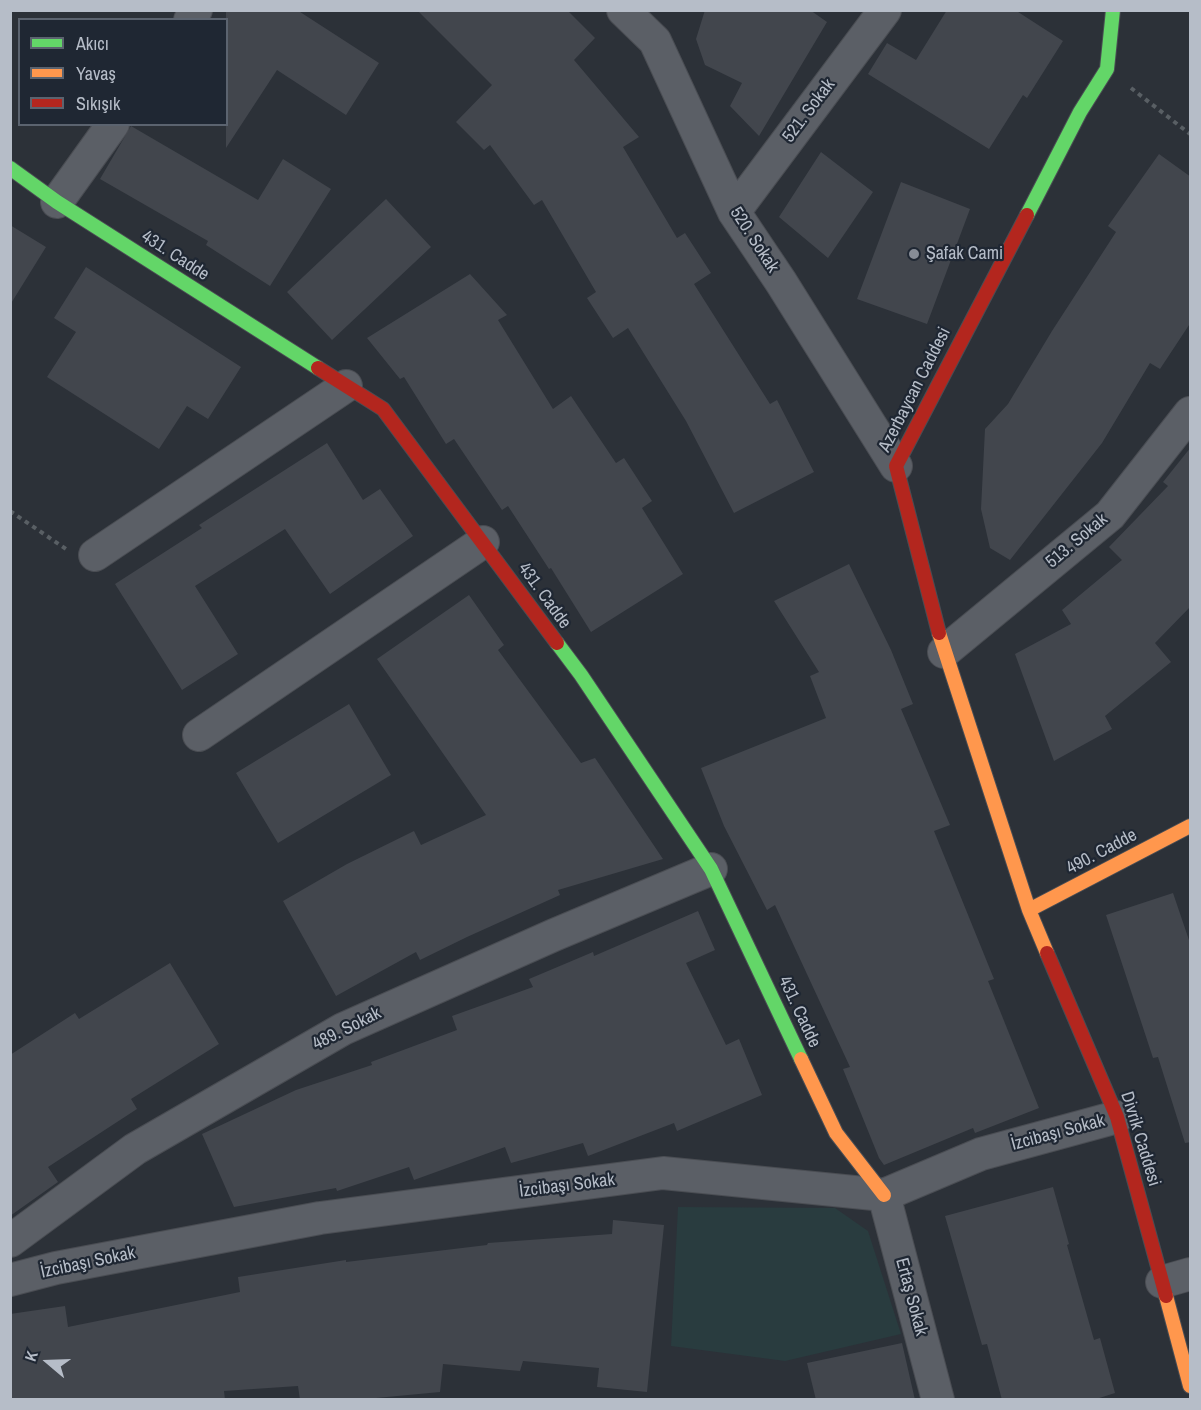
<!DOCTYPE html>
<meta charset="utf-8">
<style>
body{margin:0}
#map{position:relative;width:1201px;height:1410px;overflow:hidden;background:#2c3138;font-family:"Archivo Narrow",sans-serif}
canvas{display:block}
.frame{position:absolute;inset:0;border:12px solid #b6bdc8;pointer-events:none}
.legend{position:absolute;left:18px;top:18px;width:210px;height:108px;box-sizing:border-box;background:#1f2733;border:2px solid #5b636f;margin:0;padding:8px 10px;list-style:none;font-size:18px;color:#b6bdc8}
.legend li{display:flex;align-items:center;gap:12px;height:30px}
.legend b{width:30px;border:2px solid #5b636f}
.north{position:absolute;left:18px;top:1332px;width:60px;height:60px;-webkit-text-stroke:4px #1f2733;paint-order:stroke;rotate:289deg;font-size:16px;font-weight:700;line-height:24px;text-align:center;color:#b6bdc8}
.north::after{content:'';display:block;margin:auto;width:21px;height:27px;background:#b6bdc8;clip-path:polygon(50% 0,100% 100%,50% 72%,0 100%)}
</style>
<div id="map">
<canvas width="1201" height="1410"></canvas>
<div class="frame"></div>
<ul class="legend">
<li><b style="height:8px;background:#63d668"></b>Akıcı</li>
<li><b style="height:8px;background:#ff974d"></b>Yavaş</li>
<li><b style="height:8px;background:#b3261e"></b>Sıkışık</li>
</ul>
<div class="north">K</div>
</div>
<script>
const c = document.querySelector('canvas').getContext('2d');
c.lineJoin = 'round';
function paint(path, color) {
  c.fillStyle = color;
  c.fill(path, 'evenodd');
}
function shape(rows) {
  const path = new Path2D();
  for (const r of rows) {
    path.moveTo(r[0], r[1]);
    for (let i = 2; i < r.length; i += 2) path.lineTo(r[i], r[i + 1]);
  }
  return path;
}
function stroke(path, color, width, dash) {
  c.strokeStyle = color;
  c.lineWidth = width;
  c.lineCap = dash ? 'butt' : 'round';
  c.setLineDash(dash || []);
  c.stroke(path);
}
function drawText(font, color, halo, rows, align = 'center') {
  c.font = font + ' "Archivo Narrow",sans-serif';
  c.lineWidth = 4.5;
  c.setLineDash([]);
  c.textBaseline = 'middle';
  c.strokeStyle = halo;
  c.fillStyle = color;
  for (const [text, x, y, turn = 0] of rows) {
    c.save();
    c.translate(x, y);
    c.rotate((+turn || 0) * Math.PI / 180);
    c.textAlign = isNaN(turn) ? turn : align;
    if (halo) c.strokeText(text, 0, 0);
    c.fillText(text, 0, 0);
    c.restore();
  }
}
paint(shape([
 [678,1207,835,1208,868,1231,901,1334,785,1361,671,1346]
]), '#293c3f');
paint(shape([
 [226,10,297,10,379,63,346,115,277,70,226,148],
 [417,10,568,11,595,38,574,60,639,137,623,147,677,238,685,233,711,273,694,284,770,404,777,400,814,472,734,513,686,421,628,328,613,338,587,298,596,292,542,200,534,205,490,145,484,150,456,122,492,85],
 [705,10,810,10,827,22,759,136,730,106,742,83,705,65,696,39],
 [947,10,1015,10,1063,41,1027,98,1023,95,989,149,868,74,887,43,916,60],
 [131,126,258,200,283,159,331,189,270,286,206,245,208,241,100,179],
 [821,152,873,192,828,258,779,217],
 [1159,154,1191,177,1191,322,1160,369,1150,363,1102,443,1010,560,990,548,981,509,985,429,1008,404,1052,331,1116,232,1108,226],
 [901,182,970,209,927,324,857,299],
 [386,199,431,247,332,340,287,292],
 [10,225,46,247,10,305],
 [86,267,241,367,208,419,187,406,159,449,47,377,76,332,54,318],
 [470,274,507,315,498,320,553,409,571,396,616,463,624,458,652,501,642,508,683,574,591,632,551,568,549,569,508,506,502,510,454,439,446,444,404,377,400,379,367,338],
 [327,443,363,500,380,489,413,536,330,594,285,529,195,586,238,654,182,690,115,584,202,528,199,525],
 [1191,447,1191,606,1155,643,1171,662,1105,716,1112,729,1054,761,1015,654,1071,624,1062,610,1122,560,1109,547,1168,486,1163,482],
 [849,564,891,650,913,704,901,709,950,825,934,831,994,979,988,981,1039,1108,975,1133,973,1128,884,1165,879,1158,843,1069,850,1067,775,905,767,910,724,826,701,768,826,718,810,676,819,672,774,601],
 [469,595,504,645,498,650,581,763,595,758,663,859,558,890,560,895,467,937,420,960,416,952,336,996,283,901,347,864,414,831,421,845,486,815,377,659],
 [349,704,391,775,278,843,236,773],
 [1173,893,1191,946,1191,1142,1185,1143,1158,1057,1153,1058,1106,915],
 [698,911,715,950,686,963,726,1045,739,1039,762,1095,677,1131,674,1123,588,1156,583,1143,511,1163,505,1147,414,1180,409,1167,337,1191,336,1188,234,1207,202,1134,296,1090,372,1065,371,1062,457,1030,452,1016,533,987,529,979,593,952,594,956],
 [170,963,219,1044,131,1099,137,1109,48,1167,58,1182,10,1216,10,1055,75,1013,79,1019],
 [1053,1187,1069,1244,1067,1245,1094,1340,1100,1338,1115,1393,1093,1400,1002,1400,987,1344,982,1345,945,1216],
 [613,1220,664,1225,647,1392,597,1387,599,1368,523,1361,520,1371,443,1364,440,1392,355,1400,300,1400,298,1386,224,1391,225,1400,10,1400,10,1314,65,1306,68,1327,240,1292,238,1277,346,1260,346,1262,487,1245,488,1243,612,1234],
 [902,1343,915,1400,816,1400,807,1363]
]), '#42464d');
const street = shape([
 [623,10,655,41,734,212,781,282,896,466],
 [190,20,196,10],
 [57,202,113,124],
 [734,212,885,10],
 [95,555,346,386],
 [944,652,1110,515,1190,413],
 [199,735,483,542],
 [884,1195,938,1400],
 [10,1241,135,1149,343,1029,554,935,711,869],
 [10,1280,56,1268,320,1218,663,1173,884,1195,981,1154,1117,1117],
 [1162,1282,1190,1274]
]);
const fast = shape([
 [10,168,57,202,318,368],
 [1027,215,1080,112,1107,69,1113,10],
 [557,643,581,675,711,869,801,1059]
]);
const slow = shape([
 [939,633,1029,910,1047,953],
 [1029,910,1190,826],
 [801,1059,836,1133,884,1195],
 [1166,1296,1190,1386]
]);
const jam = shape([
 [318,368,383,409,557,643],
 [939,633,896,466,1027,215],
 [1047,953,1117,1117,1166,1296]
]);
stroke(street, '#4a4d53', 34);
stroke(fast, '#4a4d53', 16);
stroke(slow, '#4a4d53', 16);
stroke(jam, '#4a4d53', 16);
stroke(shape([
 [1131,88,1190,134],
 [10,511,66,549]
]), '#595f64', 4, [4.5, 4.5]);
stroke(street, '#5b5f66', 32);
stroke(fast, '#63d668', 14);
stroke(slow, '#ff974d', 14);
stroke(jam, '#b3261e', 14);
for (const [x, y, r, color] of [
 [914,254,6,"#868c96"]
]) {
  const dot = new Path2D();
  dot.arc(x, y, r, 0, 2 * Math.PI);
  c.fillStyle = color;
  c.fill(dot);
  stroke(dot, '#1f2733', 2);
}
drawText('18px', '#b6bdc8', '#1f2733', [
 ["521. Sokak",809,111,-53],
 ["520. Sokak",754,240,57],
 ["431. Cadde",175,256,33],
 ["Azerbaycan Caddesi",915,390,-63],
 ["513. Sokak",1077,541,-40],
 ["431. Cadde",544,596,54],
 ["490. Cadde",1102,852,-28],
 ["431. Cadde",799,1012,65],
 ["489. Sokak",347,1029,-27],
 ["İzcibaşı Sokak",1058,1133,-15],
 ["Divrik Caddesi",1140,1139,73],
 ["İzcibaşı Sokak",567,1186,-7],
 ["İzcibaşı Sokak",88,1263,-12],
 ["Ertaş Sokak",911,1297,75]
]);
drawText('18px', '#b6bdc8', '#1f2733', [
 ["Şafak Cami",926,254]
], 'left');
</script>
